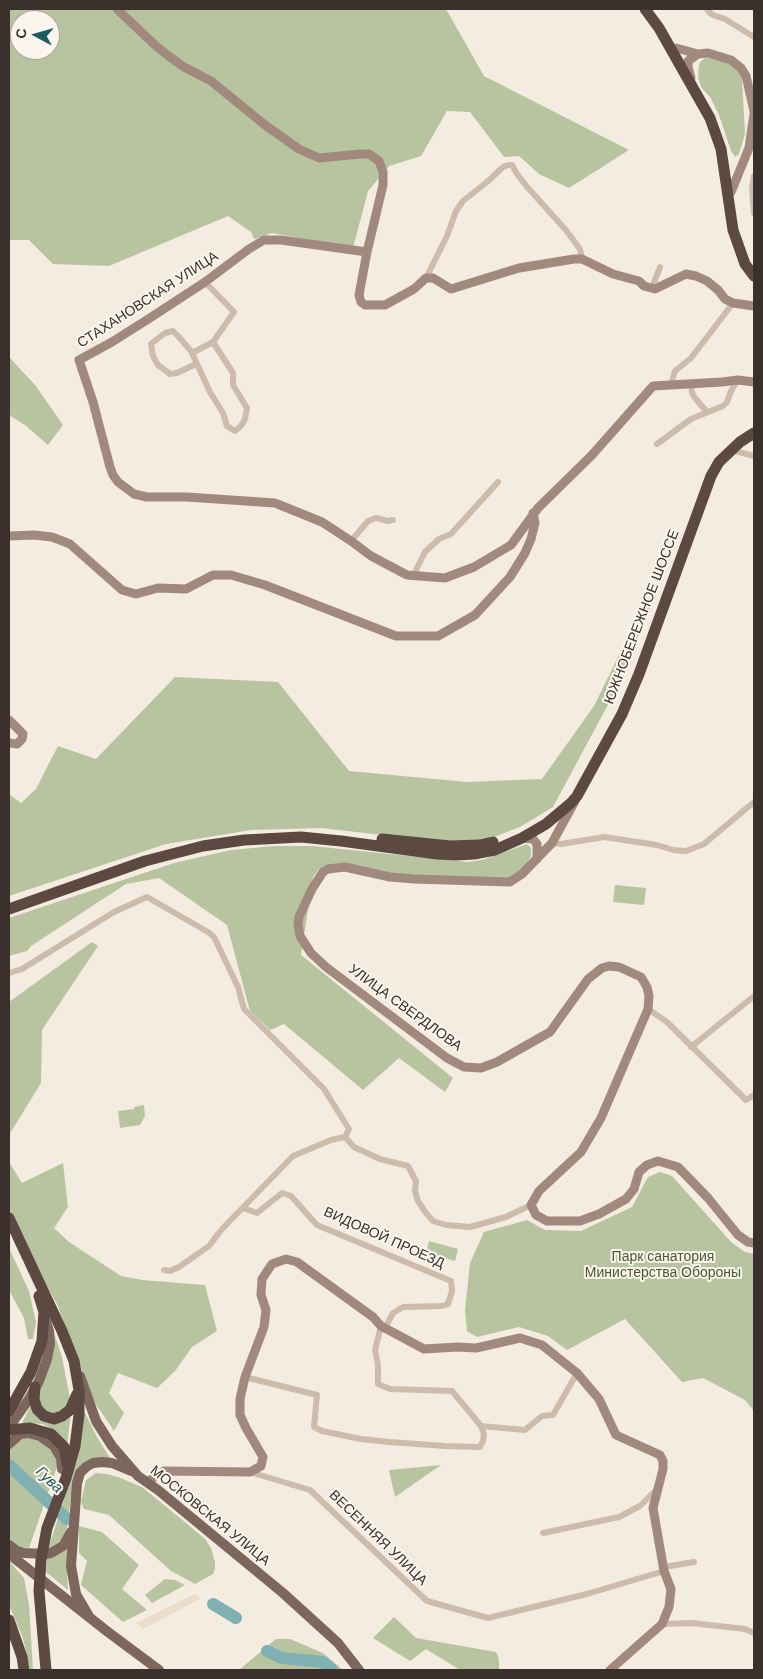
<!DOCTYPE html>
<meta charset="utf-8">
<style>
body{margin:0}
#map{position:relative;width:763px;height:1679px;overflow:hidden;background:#f4ebe1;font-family:Helvetica,sans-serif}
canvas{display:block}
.frame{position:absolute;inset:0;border:10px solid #3b302b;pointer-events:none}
.north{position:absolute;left:10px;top:10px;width:50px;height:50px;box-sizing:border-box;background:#fbf5ee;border:1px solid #aea6a0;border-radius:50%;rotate:276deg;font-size:14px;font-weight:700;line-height:20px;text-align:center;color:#3b302b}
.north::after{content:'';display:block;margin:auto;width:18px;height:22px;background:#1f5a5e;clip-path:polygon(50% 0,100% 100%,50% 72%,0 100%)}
</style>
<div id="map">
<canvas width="763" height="1679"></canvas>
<div class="frame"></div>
<div class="north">С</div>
</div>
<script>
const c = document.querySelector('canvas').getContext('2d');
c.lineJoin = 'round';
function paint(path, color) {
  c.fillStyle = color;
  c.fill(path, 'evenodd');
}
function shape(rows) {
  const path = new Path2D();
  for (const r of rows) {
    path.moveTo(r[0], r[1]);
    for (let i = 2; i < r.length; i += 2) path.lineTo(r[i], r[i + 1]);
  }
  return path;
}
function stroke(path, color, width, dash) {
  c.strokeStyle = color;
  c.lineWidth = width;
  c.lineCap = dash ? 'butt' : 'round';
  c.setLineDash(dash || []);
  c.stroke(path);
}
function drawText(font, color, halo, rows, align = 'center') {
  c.font = font + ' Helvetica,sans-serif';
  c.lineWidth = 4;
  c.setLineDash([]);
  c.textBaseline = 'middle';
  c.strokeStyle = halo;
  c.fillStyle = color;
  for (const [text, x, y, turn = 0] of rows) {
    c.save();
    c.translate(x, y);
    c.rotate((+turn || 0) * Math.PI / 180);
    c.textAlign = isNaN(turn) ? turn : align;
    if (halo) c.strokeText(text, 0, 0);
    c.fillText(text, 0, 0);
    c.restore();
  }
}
paint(shape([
 [9,9,446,9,484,76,629,150,569,188,539,174,519,156,504,157,470,112,447,111,421,156,389,166,368,191,353,248,272,233,254,239,251,232,228,216,109,266,53,264,29,240,9,240],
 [20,20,50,20,50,50,20,50],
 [705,58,716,59,731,64,738,70,742,79,745,134,739,154,735,157,731,151,719,115,710,97,701,87,698,77,699,65,700,62],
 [9,357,35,385,63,425,48,445,25,425,9,415],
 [657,593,611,699,553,807,520,827,486,840,443,842,321,828,251,830,166,844,9,896,9,794,21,803,36,789,58,746,96,759,175,677,278,682,349,771,467,782,542,779,594,706,646,600],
 [527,844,531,848,531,856,527,863,517,874,510,878,455,878,382,873,362,866,343,864,330,865,319,869,313,877,301,955,453,1078,445,1092,399,1058,363,1090,284,1024,270,1030,250,1011,227,925,159,878,126,884,31,946,27,951,9,956,9,918,174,863,231,850,274,846,312,846,468,862,482,860],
 [615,885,646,888,644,905,613,902],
 [92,942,98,946,42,1030,41,1083,9,1135,9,1002],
 [144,1105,145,1116,140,1125,120,1128,118,1111,134,1109,134,1107],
 [9,1162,22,1183,63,1163,68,1207,54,1228,69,1242,121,1276,142,1280,205,1285,217,1331,192,1347,175,1371,157,1388,118,1373,109,1393,124,1413,114,1431,93,1400,57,1304,9,1218],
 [660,1172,672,1176,732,1243,745,1252,754,1254,754,1411,745,1400,703,1378,682,1382,625,1319,567,1350,548,1336,519,1327,477,1337,467,1331,465,1311,470,1263,484,1232,527,1220,545,1230,581,1231,632,1207,648,1177],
 [429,1241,458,1249,455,1261,426,1253],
 [9,1248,29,1291,36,1322,33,1339,28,1339,24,1318,9,1290],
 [53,1330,62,1357,70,1399,71,1413,67,1446,51,1429,43,1424,22,1423,34,1399],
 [82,1407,98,1439,111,1459,92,1459,71,1496,67,1530,56,1547,48,1549,64,1500,66,1478],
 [27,1436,37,1437,56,1454,58,1464,29,1548,17,1547,9,1543,9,1449,16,1440],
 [441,1465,395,1497,389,1470],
 [96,1473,107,1474,118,1477,142,1487,186,1523,205,1539,211,1548,215,1562,215,1568,213,1574,195,1584,171,1571,109,1515,84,1509,81,1502,86,1480],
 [79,1526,102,1532,139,1565,122,1589,147,1610,123,1622,81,1585,87,1561,79,1553],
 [69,1549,67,1573,68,1590,46,1572,47,1558],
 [9,1561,24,1578,29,1605,33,1670,30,1670,23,1638,9,1605],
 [165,1579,175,1580,185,1585,152,1603,145,1595],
 [394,1617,416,1638,496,1652,498,1656,499,1662,499,1670,460,1670,426,1649,410,1661,373,1638],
 [276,1639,290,1639,323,1653,343,1670,239,1670]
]), '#b8c4a0');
paint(shape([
 [194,1594,201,1598,143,1629,136,1623]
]), '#ecdcc8');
stroke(shape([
 [9,1465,67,1519],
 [213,1604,236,1618],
 [267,1651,282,1658,323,1662,332,1670]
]), '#7fb0b2', 12);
stroke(shape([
 [707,9,709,12,713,15,725,19,754,37],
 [754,176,752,188,754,213],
 [426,278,447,236,456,211,463,201,487,182,503,167,508,165,512,165,517,174,528,188,565,229,580,249,582,259],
 [652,288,660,267],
 [192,353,213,342],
 [196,364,177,373,170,374,158,365,153,356,151,344,165,333,173,331,178,336,191,351,210,392,223,413,227,426,235,431,241,426,245,419,247,408,233,385,233,373,213,342,234,312,205,282],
 [691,384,692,393,695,398,707,412],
 [671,385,675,371,691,358,733,303],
 [657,444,691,419,723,406,727,402,731,391,738,380],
 [731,450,754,456],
 [351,541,368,521,376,518,388,521,393,520],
 [413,576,425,552,439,539,451,534,498,482],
 [552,843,561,844,604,837,657,845,673,850,686,851,704,844,754,802],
 [9,973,22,969,114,912,147,897,208,932,214,937,238,987,244,1009,324,1089,349,1129,345,1137],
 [648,1009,667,1022,746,1100,754,1095],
 [691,1047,754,996],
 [243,1208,257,1213,282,1193,291,1196,317,1225,451,1281,452,1291,448,1304,442,1306,403,1307,393,1313,385,1328],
 [164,1270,170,1271,179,1267,209,1246,222,1229,293,1156,331,1140,345,1137,354,1147,380,1159,408,1166,416,1181,415,1191,418,1201,426,1213,433,1221,446,1225,470,1227,506,1217,531,1205],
 [381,1326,375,1350,378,1365,378,1384,390,1389,452,1391,481,1426],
 [245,1377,317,1395,314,1427,322,1431,361,1439,389,1442,445,1446,480,1447,483,1441,484,1434,481,1426,525,1430,542,1416,553,1415,577,1373],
 [250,1472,310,1490,427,1601,488,1618,587,1594,664,1571],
 [543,1533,619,1517,640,1506,658,1488],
 [664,1567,694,1562],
 [662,1624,692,1623,745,1629,754,1633]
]), '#cdbbac', 6);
stroke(shape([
 [117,9,156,46,170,57,184,67,211,81,265,125,299,149,319,158,360,154,369,154,379,161,383,172,383,185,367,252,359,295,361,302,365,305,385,305,414,289,426,278,433,278,451,289,519,268,574,259,582,259,613,274,639,281,644,286,655,289,686,274,696,276,707,281,718,290,725,299,733,303,754,306],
 [676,48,698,54],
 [691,78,688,67,688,61,698,54,708,53,731,60,741,68,746,76,754,111],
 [731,192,749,148,754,114],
 [367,252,281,240,264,240,249,249,205,282,153,316,112,342,79,360,93,402,110,467,113,475,118,482,134,494,147,497,187,497,275,503,322,522,351,541,371,556,407,575,445,578,474,567,511,545,538,508,592,455,653,386,722,382,738,380,754,382],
 [9,536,34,535,52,537,70,544,122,590,136,594,158,588,186,589,213,575,231,575,265,585,396,636,438,636,475,615,510,577,525,553,531,539,535,523,533,513],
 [9,720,23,734,22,739,17,744,9,743],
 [575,801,552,843,522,874,510,882,414,879,390,877,345,867,328,869,323,872,312,889,299,917,298,924,300,936,311,953,326,967,447,1058,464,1067,481,1068,497,1062,550,1032,588,979,602,968,609,966,619,967,641,977,647,987,649,996,648,1009,601,1118,581,1152,539,1191,531,1205,536,1215,547,1221,580,1221,599,1214,626,1199,634,1189,639,1172,647,1165,658,1161,678,1167,708,1198,738,1235,748,1242,754,1243],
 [522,838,533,839,537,844,537,859],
 [147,1482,164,1471,250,1472,261,1466,263,1457,246,1428,240,1415,240,1399,245,1377,264,1327,266,1310,261,1295,262,1279,272,1264,286,1259,297,1262,373,1317,381,1326,424,1349,458,1347,476,1348,520,1338,542,1345,577,1373,599,1399,616,1435,660,1455,663,1461,663,1469,653,1508,664,1571,671,1589,669,1607,662,1624,610,1670]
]), '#a18a7d', 9);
stroke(shape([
 [80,1376,96,1421,112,1446,138,1476,158,1490,283,1593,338,1643,359,1670],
 [9,1427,29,1399,39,1381,47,1359,50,1344,49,1331,45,1318],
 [9,1444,20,1434,28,1433,40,1436,54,1446,61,1458,62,1469],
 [9,1545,17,1551,24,1553,45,1554,51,1553,63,1546,71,1532],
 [9,1554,108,1632,159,1670],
 [90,1618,76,1594,71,1566,77,1483,80,1473,86,1467,93,1463,102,1462,112,1463,131,1471]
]), '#7d675c', 10);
stroke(shape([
 [645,9,659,28,710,118,721,149,733,230,745,264,754,276],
 [382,839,450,846,480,845,493,842],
 [9,909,145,861,203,846,244,840,301,837,341,841,437,854,456,855,474,854,495,850,522,838,546,824,571,803,577,796,622,714,639,674,711,476,719,462,740,442,754,433],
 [9,1218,62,1331,74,1361,79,1390,79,1415,75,1446,66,1478,47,1528,41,1560,39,1591,46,1670],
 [35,1387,34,1399,37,1409,44,1416,54,1419,62,1416,70,1410,77,1394],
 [9,1411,31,1372,42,1341,44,1312,39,1296],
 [9,1430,30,1428,51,1434,64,1447,67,1464],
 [9,1620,22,1657,24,1670]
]), '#5c4a42', 11);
drawText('14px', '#3b302b', '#fbf5ee', [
 ["СТАХАНОВСКАЯ УЛИЦА",148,300,-33],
 ["ЮЖНОБЕРЕЖНОЕ ШОССЕ",642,617,-69],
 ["УЛИЦА СВЕРДЛОВА",405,1008,36],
 ["ВИДОВОЙ ПРОЕЗД",384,1238,24],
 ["МОСКОВСКАЯ УЛИЦА",210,1516,39],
 ["ВЕСЕННЯЯ УЛИЦА",378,1538,44]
]);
drawText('14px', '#4a5a2e', '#fbf5ee', [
 ["Парк санатория",663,1257],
 ["Министерства Обороны",663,1273]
]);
drawText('italic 15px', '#1f5a5e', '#fbf5ee', [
 ["Гува",49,1480,43]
]);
</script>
